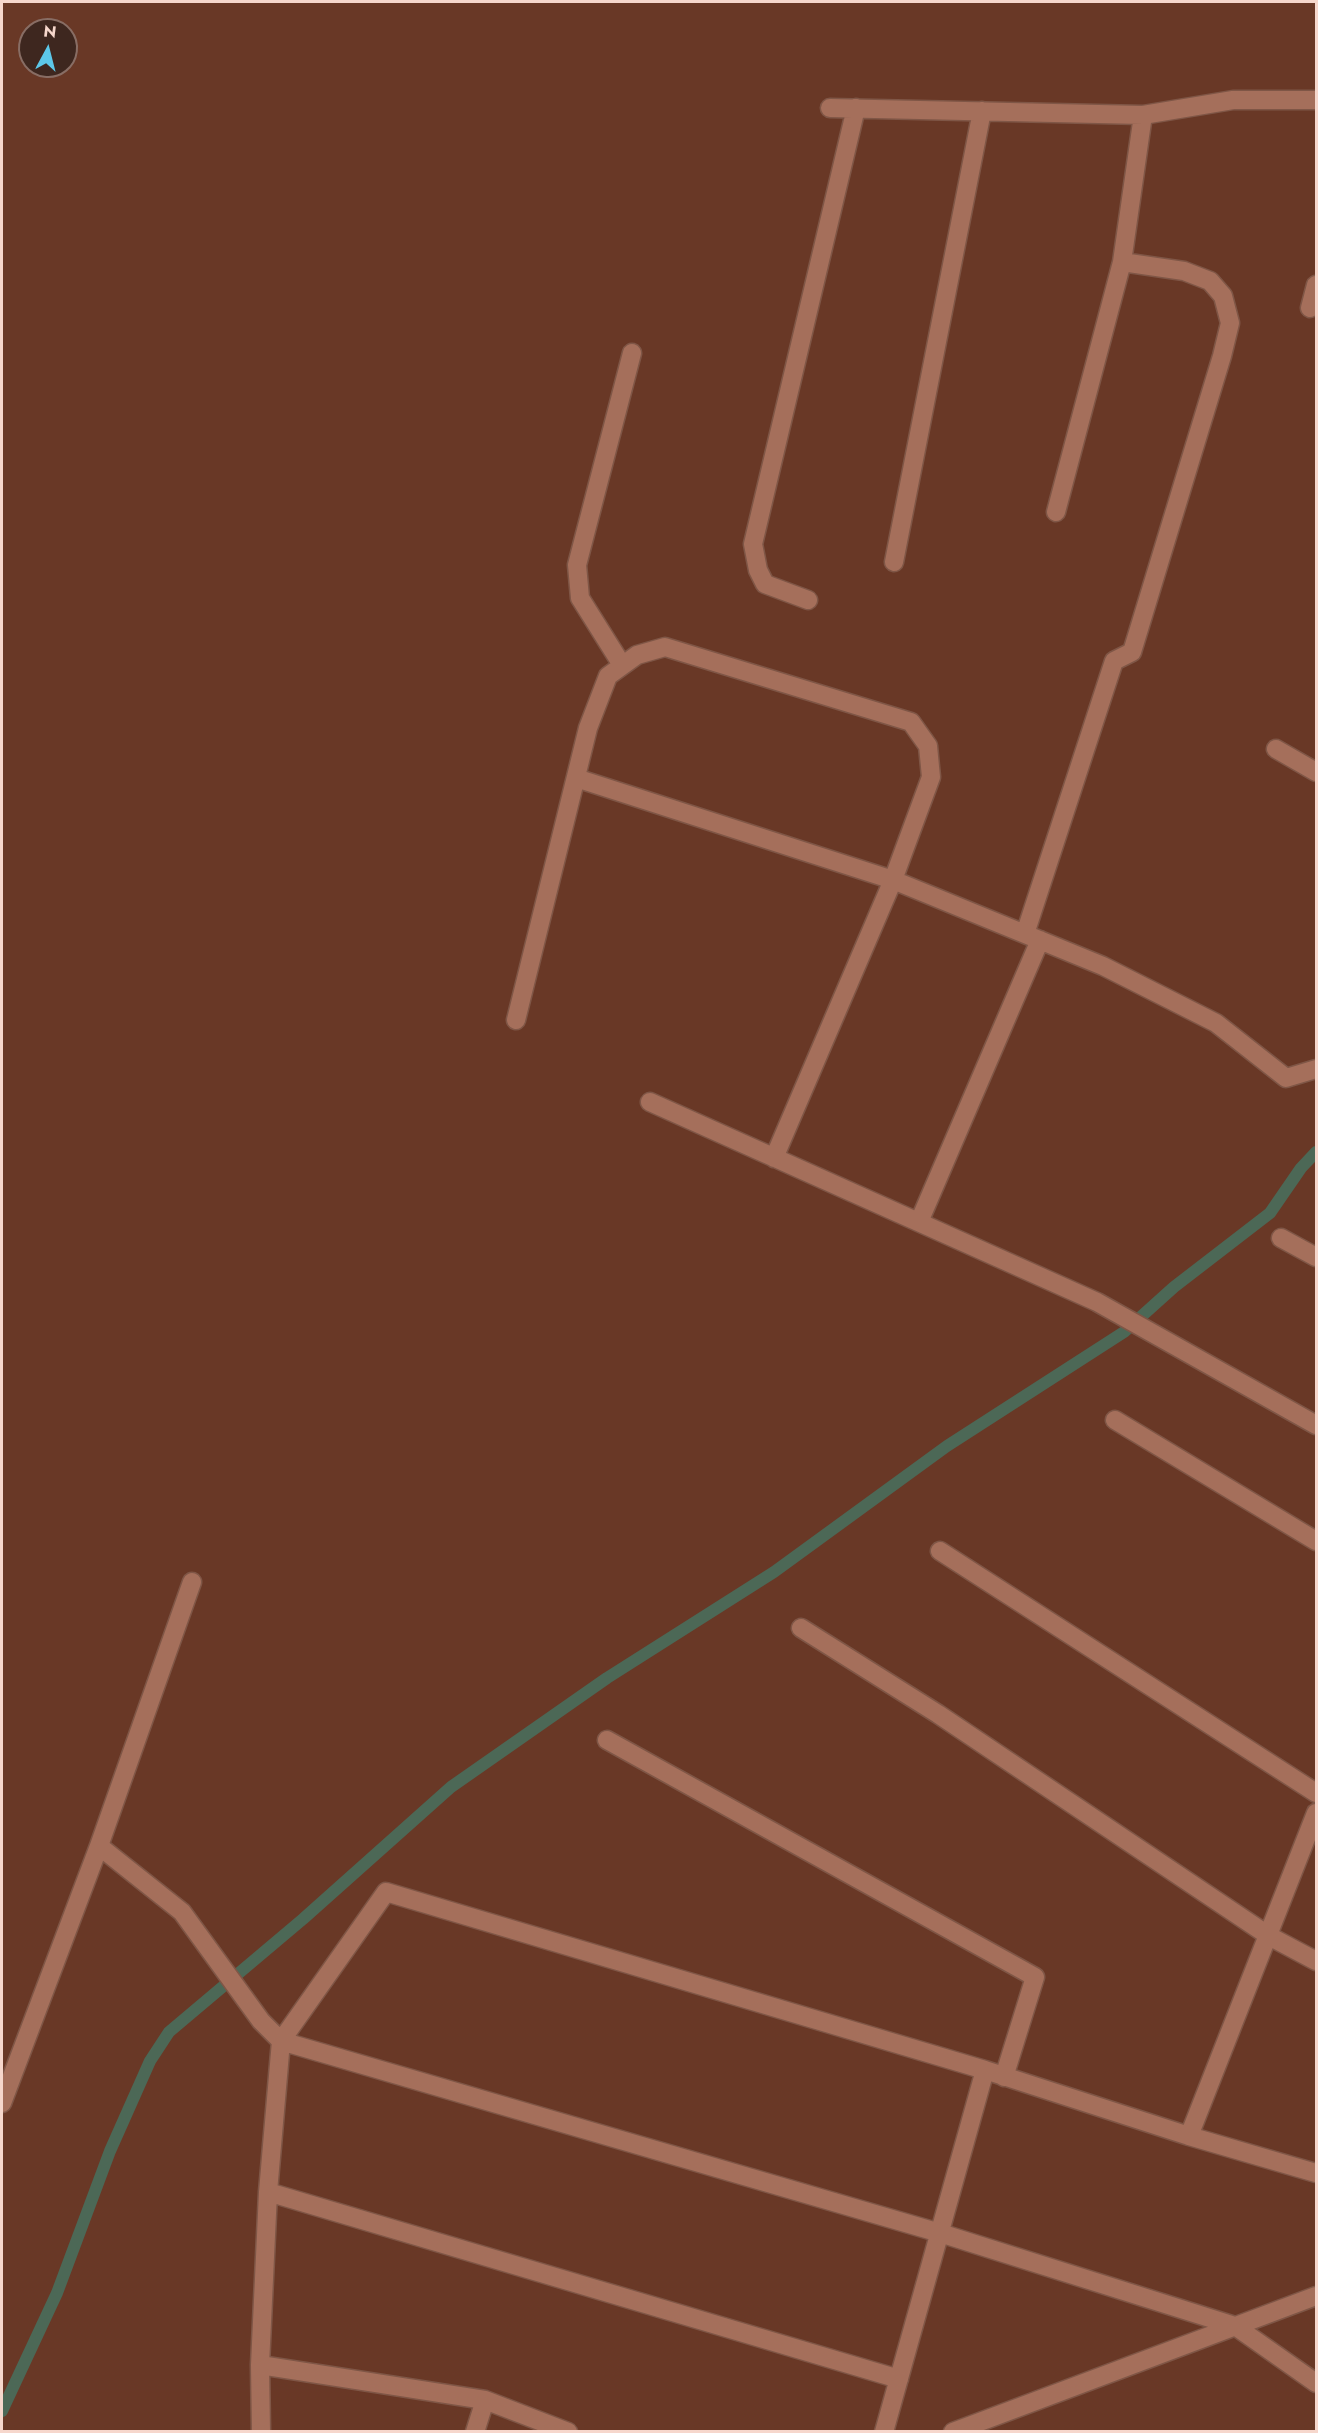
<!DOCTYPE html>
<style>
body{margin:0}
#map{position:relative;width:1318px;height:2433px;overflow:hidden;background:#693826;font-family:Jost,sans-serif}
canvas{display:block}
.frame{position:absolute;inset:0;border:3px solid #f6d7cc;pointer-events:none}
.north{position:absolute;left:18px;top:18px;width:60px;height:60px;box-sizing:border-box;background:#3e271f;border:2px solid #886d64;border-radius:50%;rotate:7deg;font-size:16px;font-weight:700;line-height:24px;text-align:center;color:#f6d7cc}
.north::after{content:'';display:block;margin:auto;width:21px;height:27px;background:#5cc7e8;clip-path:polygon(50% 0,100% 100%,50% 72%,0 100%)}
</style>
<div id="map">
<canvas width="1318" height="2433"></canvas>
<div class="frame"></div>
<div class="north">N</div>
</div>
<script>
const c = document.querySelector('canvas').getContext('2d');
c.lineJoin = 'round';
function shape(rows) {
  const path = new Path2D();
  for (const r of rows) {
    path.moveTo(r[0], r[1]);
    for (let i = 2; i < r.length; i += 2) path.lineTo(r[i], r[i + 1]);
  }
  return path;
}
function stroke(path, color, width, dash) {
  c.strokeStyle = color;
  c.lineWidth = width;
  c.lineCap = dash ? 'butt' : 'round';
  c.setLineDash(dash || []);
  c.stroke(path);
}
stroke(shape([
 [2,2411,57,2293,110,2151,150,2061,169,2032,303,1919,451,1787,607,1678,774,1572,947,1446,1124,1332,1174,1287,1270,1213,1301,1168,1316,1152]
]), '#4c6856', 12);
const minor = shape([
 [830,108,1143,115,1233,100,1316,100],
 [1310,308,1316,285],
 [1056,512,1122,262,1143,115],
 [894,562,982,111],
 [808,600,765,584,758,570,753,544,856,108],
 [622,665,580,598,577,565,632,353],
 [1276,749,1316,772],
 [576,778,893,880,1103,966,1216,1023,1286,1078,1316,1069],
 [1025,934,1114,661,1132,652,1222,356,1230,323,1223,296,1210,281,1184,271,1122,262],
 [516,1020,588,728,608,676,637,655,665,647,911,722,928,746,931,777,893,880,774,1158],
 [650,1102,1097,1302,1316,1425],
 [919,1222,1040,940],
 [1281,1238,1316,1257],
 [1115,1420,1316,1541],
 [940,1551,1316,1793],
 [192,1582,99,1846,182,1912,261,2021,281,2041,940,2233,1235,2326,1316,2383],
 [801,1628,938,1714,1269,1936,1316,1961],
 [607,1740,1035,1977,1004,2077],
 [2,2103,99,1846],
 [1189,2136,1316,1813],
 [268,2192,899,2379],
 [260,2365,485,2400,568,2432],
 [261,2432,260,2365,268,2192,281,2041,386,1892,985,2070,1189,2136,1316,2173],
 [475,2432,485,2400],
 [884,2432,985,2070],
 [953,2432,1316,2296]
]);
stroke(minor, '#7f5646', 21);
stroke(minor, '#a56f5b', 18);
</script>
